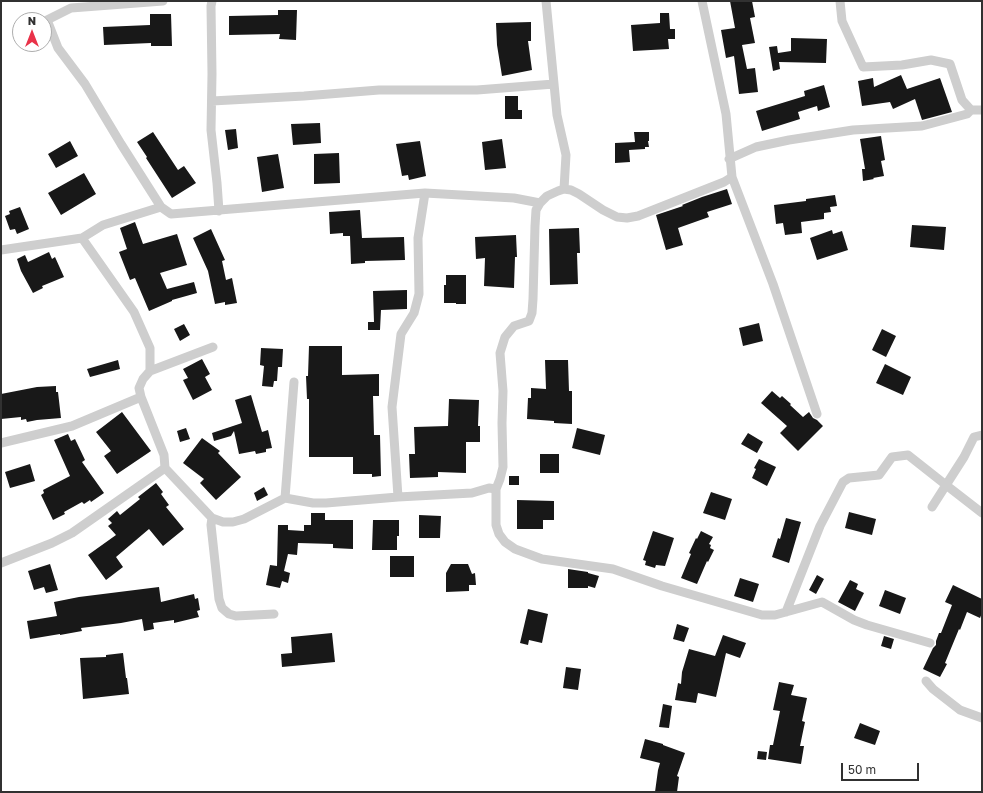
<!DOCTYPE html>
<style>
body{margin:0}
#map{position:relative;width:983px;height:793px;overflow:hidden;background:#fff;font-family:"Golos Text",sans-serif}
canvas{display:block}
.frame{position:absolute;inset:0;border:2px solid #313131;pointer-events:none}
.north{position:absolute;left:12px;top:12px;width:40px;height:40px;box-sizing:border-box;background:#fff;border:1px solid #adadad;border-radius:50%;rotate:0deg;font-size:11px;font-weight:700;line-height:16px;text-align:center;color:#313131}
.north::after{content:'';display:block;margin:auto;width:14px;height:18px;background:#e93249;clip-path:polygon(50% 0,100% 100%,50% 72%,0 100%)}
.scale{position:absolute;left:841px;top:763px;width:78px;height:18px;box-sizing:border-box;border:2px solid #313131;border-top:0;padding-left:5px;font-size:12px;line-height:14px;white-space:nowrap;color:#313131;-webkit-text-stroke:3px #fff;paint-order:stroke}
</style>
<div id="map">
<canvas width="983" height="793"></canvas>
<div class="frame"></div>
<div class="north">N</div>
<div class="scale">50 m</div>
</div>
<script>
const c = document.querySelector('canvas').getContext('2d');
c.lineJoin = 'round';
function paint(path, color) {
  c.fillStyle = color;
  c.fill(path, 'evenodd');
}
function shape(rows) {
  const path = new Path2D();
  for (const r of rows) {
    path.moveTo(r[0], r[1]);
    for (let i = 2; i < r.length; i += 2) path.lineTo(r[i], r[i + 1]);
  }
  return path;
}
function stroke(path, color, width, dash) {
  c.strokeStyle = color;
  c.lineWidth = width;
  c.lineCap = dash ? 'butt' : 'round';
  c.setLineDash(dash || []);
  c.stroke(path);
}
paint(shape([
 [730,1,752,1,755,17,750,18,755,43,742,45,747,69,755,68,758,92,739,94,734,56,726,58,721,30,735,28],
 [278,10,297,10,296,40,279,39,280,34,229,35,229,16,278,15],
 [660,13,669,13,670,29,675,29,675,39,668,39,669,49,633,51,631,25,660,23],
 [150,14,171,14,172,46,151,46,151,43,104,45,103,27,150,25],
 [531,22,531,41,528,41,532,70,502,76,497,45,496,23],
 [791,38,827,39,826,63,779,62,780,69,773,71,769,47,777,46,778,53,791,51],
 [901,75,907,89,940,78,952,112,922,120,915,99,893,109,890,102,862,106,858,81,873,78,874,87],
 [824,85,830,107,818,111,817,106,798,112,800,119,762,131,756,111,805,96,804,91],
 [505,96,518,96,518,110,522,110,522,119,505,119],
 [320,123,321,143,293,145,291,124],
 [236,129,238,148,228,150,225,130],
 [153,132,178,170,184,166,196,183,172,198,146,158,147,157,137,142],
 [634,132,649,132,649,141,648,141,649,147,645,147,645,149,629,150,630,162,615,163,615,143,635,142],
 [881,136,885,160,881,161,884,176,873,178,874,179,863,181,862,169,865,169,860,139],
 [502,139,506,168,485,170,482,142],
 [70,141,78,156,56,168,48,154],
 [420,141,426,176,409,180,408,175,402,176,396,144],
 [339,153,340,183,314,184,314,154],
 [278,154,284,188,262,192,257,157],
 [84,173,96,194,61,215,48,193],
 [727,189,732,204,707,212,709,217,678,228,683,245,666,250,656,215,683,206,682,205,702,197],
 [835,195,837,206,830,207,831,212,824,213,824,219,801,222,802,233,785,235,783,223,776,224,774,205,806,201,806,199],
 [20,207,29,229,17,234,15,229,10,230,5,216,10,214,9,211],
 [360,210,362,238,404,237,405,260,365,261,365,263,351,264,350,236,343,236,343,233,330,234,329,212],
 [135,222,143,244,177,234,187,265,160,273,167,289,194,282,197,293,172,300,172,301,149,311,135,278,130,280,119,252,127,249,120,228],
 [912,225,946,227,944,250,910,247],
 [579,228,580,253,577,253,578,284,550,285,549,229],
 [211,229,225,260,222,261,226,280,232,278,237,303,225,305,225,302,215,304,208,271,193,238],
 [832,230,833,234,842,231,848,250,817,260,810,238],
 [516,235,517,257,515,257,514,288,484,286,485,258,476,259,475,237],
 [49,252,52,259,55,257,64,277,42,286,43,288,33,293,21,271,17,259,25,255,28,262],
 [446,275,466,275,466,304,456,304,456,303,444,303,444,285,446,285],
 [407,290,407,309,381,310,380,330,368,330,368,322,374,322,373,291],
 [759,323,763,341,743,346,739,328],
 [184,324,190,335,180,341,174,329],
 [882,329,896,336,886,357,872,350],
 [309,346,342,346,342,375,379,374,379,396,373,396,374,435,380,435,381,476,372,477,372,474,353,474,353,457,309,457,309,399,307,399,306,376,308,376],
 [261,348,283,349,282,367,278,367,277,381,274,381,273,387,262,386,264,366,260,365],
 [202,359,210,374,205,377,212,390,193,400,183,380,188,378,183,369],
 [118,360,120,369,90,377,87,369],
 [545,360,568,360,569,391,572,391,572,424,554,423,554,421,527,419,528,398,531,398,531,388,546,389],
 [885,364,911,377,903,395,876,383],
 [56,386,56,392,58,392,61,418,37,420,27,422,26,419,21,420,21,417,1,419,1,394,37,387],
 [772,391,780,398,782,396,791,404,790,405,803,417,809,412,813,418,817,420,823,426,798,451,780,433,787,426,761,403],
 [251,395,262,432,268,430,272,448,266,449,266,452,256,454,255,451,239,454,234,431,231,436,214,441,212,433,242,423,235,400],
 [449,399,479,400,478,426,480,426,480,442,466,442,466,473,438,472,438,477,410,478,409,454,415,454,414,427,448,426],
 [122,412,151,451,117,474,104,456,111,451,96,432],
 [186,428,190,439,180,442,177,431],
 [577,428,605,435,600,455,572,448],
 [748,433,763,442,757,453,741,444],
 [68,434,71,441,75,439,85,460,82,462,104,493,91,502,90,500,84,504,82,502,64,512,65,514,53,520,41,495,44,493,43,490,70,476,54,440],
 [202,438,220,451,218,453,241,477,216,500,200,483,204,479,183,463],
 [540,454,559,454,559,473,540,473],
 [759,459,776,467,767,486,752,478,756,469,754,468],
 [30,464,35,481,10,488,5,472],
 [509,476,519,476,519,485,509,485],
 [156,483,163,492,161,494,169,505,166,507,184,529,163,546,149,529,116,557,123,567,106,580,88,555,116,535,108,526,112,523,108,519,117,511,120,515,140,499,138,497],
 [264,487,268,495,257,501,254,493],
 [711,492,732,499,725,520,703,513],
 [517,500,554,501,554,520,543,520,543,529,517,529],
 [849,512,876,519,872,535,845,528],
 [311,513,325,513,325,520,353,520,353,549,333,548,333,544,298,543,297,555,288,554,284,571,290,573,288,583,282,581,280,588,266,585,270,565,277,566,278,525,288,525,288,530,304,531,304,525,311,525],
 [419,515,441,516,440,538,419,538],
 [786,518,801,522,789,563,772,557,778,538,780,539],
 [373,520,399,520,399,536,397,536,397,550,372,550],
 [653,531,674,538,665,566,656,565,655,568,645,565,646,561,643,560],
 [701,531,713,537,709,544,711,545,710,548,714,550,708,562,707,561,697,584,681,578,691,554,689,553,696,538,697,539],
 [390,556,414,556,414,577,390,577],
 [50,564,58,590,46,593,44,587,34,590,28,571],
 [451,564,468,564,472,574,475,573,476,585,469,585,469,591,446,592,446,573],
 [568,569,588,572,588,573,599,576,595,588,588,586,588,588,568,588],
 [817,575,824,579,816,594,809,590],
 [740,578,759,584,753,602,734,596],
 [850,580,858,584,856,589,864,593,855,611,838,602],
 [953,585,982,599,982,613,980,618,967,612,960,630,959,629,945,663,947,664,940,677,923,669,933,648,936,645,936,641,939,633,941,633,952,605,945,602],
 [159,587,161,602,194,594,195,599,198,598,200,610,197,611,199,617,174,623,174,620,153,623,154,629,144,631,142,619,121,623,81,628,82,631,60,635,60,634,30,639,27,621,57,616,54,602,79,597],
 [885,590,906,598,900,614,879,606],
 [528,609,548,614,542,643,529,640,528,645,520,643],
 [677,624,689,628,684,642,673,639],
 [332,633,335,662,282,667,281,654,292,653,291,637],
 [723,635,746,643,740,658,726,653,716,697,698,693,696,703,675,700,678,683,681,684,682,672,689,649,715,656],
 [884,636,894,639,891,649,881,646],
 [123,653,126,678,127,678,129,694,83,699,80,658,106,657,106,655],
 [566,667,581,669,578,690,563,688],
 [779,682,794,685,791,695,807,698,802,721,805,722,800,746,804,746,801,764,768,759,770,745,773,745,780,711,773,710],
 [663,704,672,706,669,728,659,727],
 [860,723,880,731,875,745,854,738],
 [645,739,663,744,663,745,685,753,677,776,679,777,677,792,655,792,658,770,660,763,640,758],
 [758,751,767,752,766,760,757,759]
]), '#181818');
stroke(shape([
 [212,1,211,6,212,74,211,130,217,183,219,211],
 [546,1,557,115,566,155,564,189],
 [840,1,842,21,863,67,902,65,931,60,950,64,962,100,971,110,982,110],
 [212,101,304,96,379,90,477,90,554,84],
 [729,159,756,147,789,140,853,130,922,126,967,114,971,110],
 [732,177,773,284,817,414],
 [161,207,121,144,85,84,58,48,47,20,71,8,163,1],
 [82,238,134,312,150,348,150,371],
 [1,250,82,238,103,225,161,207,171,214,425,193],
 [1,443,72,426,141,397],
 [165,468,164,455,141,397,139,388,143,379,150,371,213,347],
 [496,489,496,525,499,534,505,542,515,549,542,559,613,569,662,586,762,615,775,615,822,602,854,620,867,625,930,643],
 [398,497,392,407,401,334,414,313,419,294,418,238,425,193,514,198,540,203],
 [285,498,294,382],
 [932,507,964,457,974,437,982,435],
 [212,518,211,525,219,599,222,608,229,614,236,616,274,614],
 [1,563,52,543,72,533,165,468,212,518,223,522,233,522,244,519,285,498,313,503,326,503,398,497,472,493,489,488,496,489,500,479,503,467,502,423,503,391,500,353,505,337,514,326,529,321,532,313,533,299,535,226,536,210,540,203,547,196,558,191,564,189,571,190,579,194,603,210,617,217,627,218,638,216,724,182,732,177,726,114,702,1],
 [786,612,820,526,843,482,849,478,879,475,892,457,908,455,946,485,982,513],
 [926,681,933,689,960,710,982,718]
]), '#cecece', 9);
</script>
